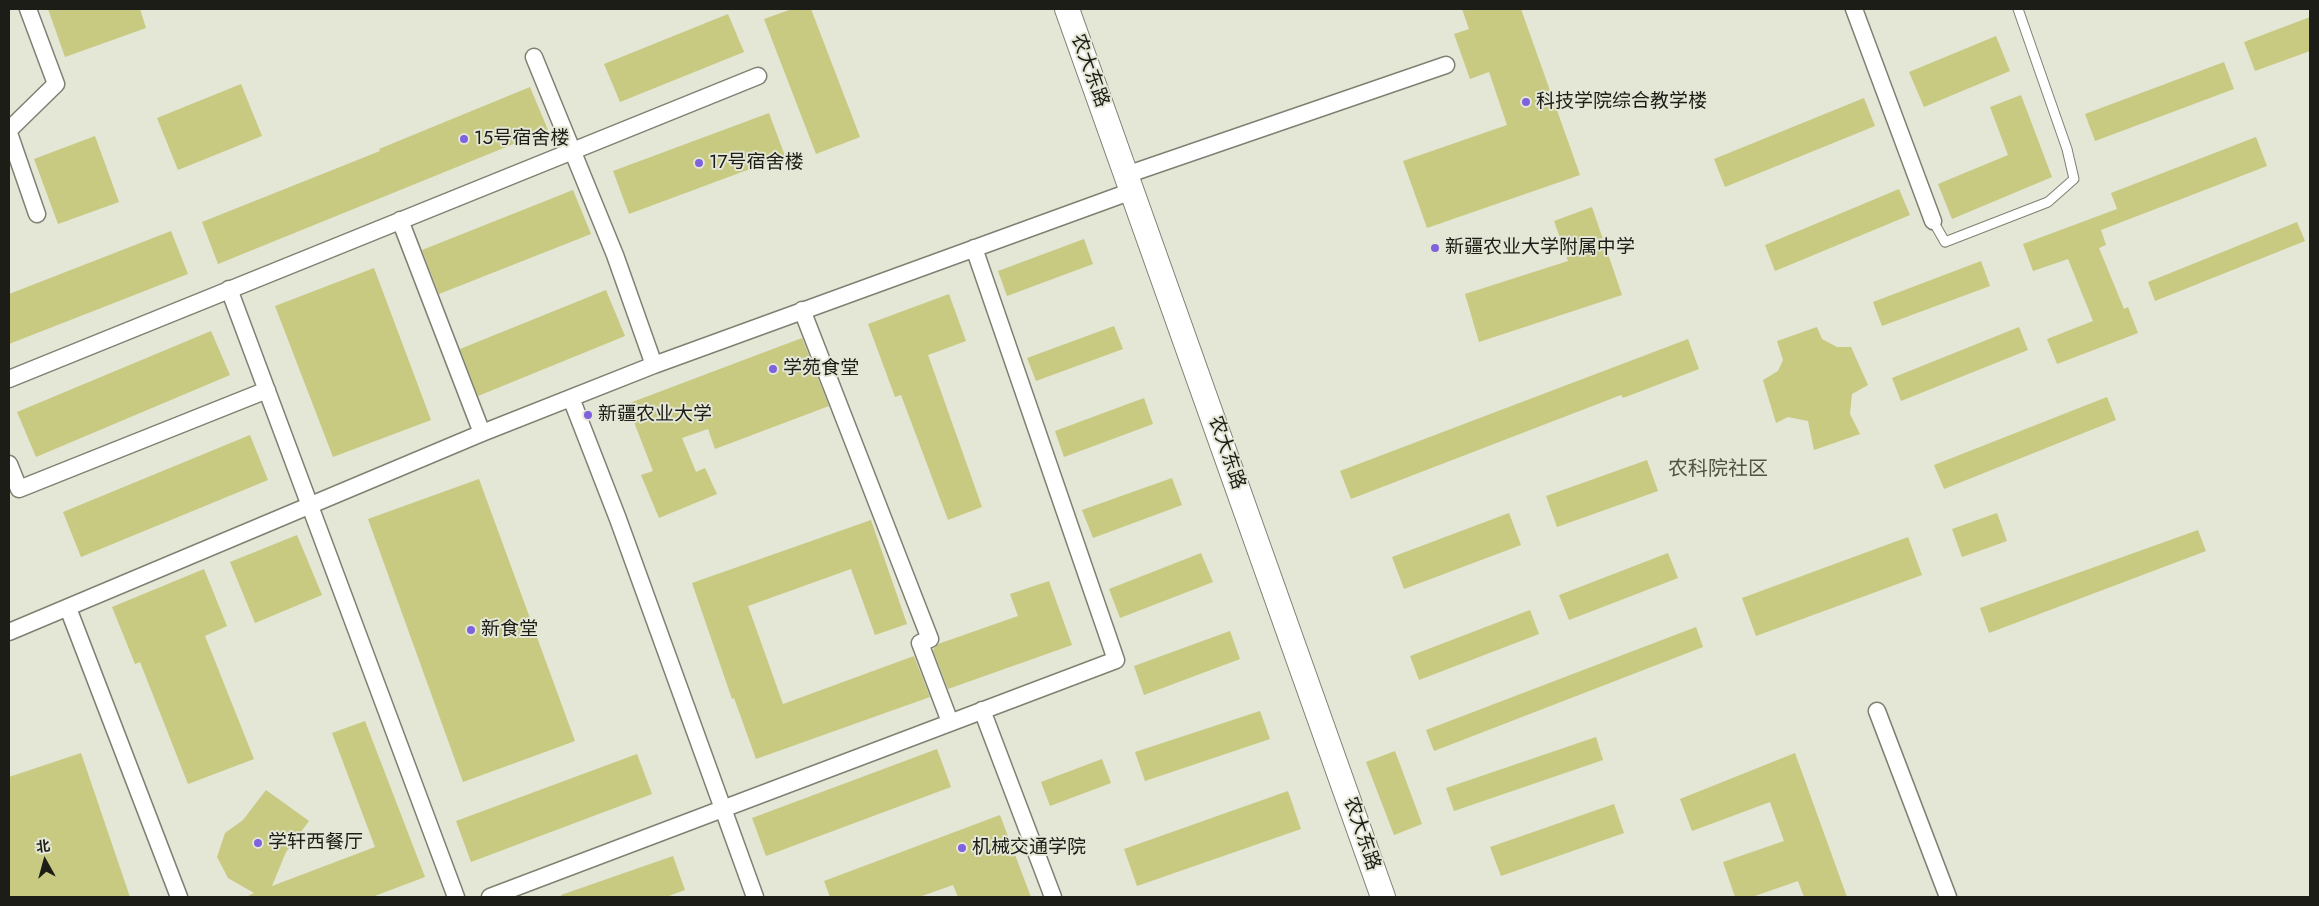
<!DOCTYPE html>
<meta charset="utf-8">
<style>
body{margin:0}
#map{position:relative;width:2319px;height:906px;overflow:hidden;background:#e4e6d6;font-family:Jost,"Noto Sans SC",sans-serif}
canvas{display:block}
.frame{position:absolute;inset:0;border:10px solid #1d1d17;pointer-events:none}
.north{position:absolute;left:20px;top:836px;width:50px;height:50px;-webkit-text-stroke:4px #e4e6d6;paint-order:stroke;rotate:353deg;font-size:14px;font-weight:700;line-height:20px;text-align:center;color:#1d1d17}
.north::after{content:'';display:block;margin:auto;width:18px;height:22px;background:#1d1d17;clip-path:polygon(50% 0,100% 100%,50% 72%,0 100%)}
</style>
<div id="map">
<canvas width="2319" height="906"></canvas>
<div class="frame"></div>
<div class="north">北</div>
</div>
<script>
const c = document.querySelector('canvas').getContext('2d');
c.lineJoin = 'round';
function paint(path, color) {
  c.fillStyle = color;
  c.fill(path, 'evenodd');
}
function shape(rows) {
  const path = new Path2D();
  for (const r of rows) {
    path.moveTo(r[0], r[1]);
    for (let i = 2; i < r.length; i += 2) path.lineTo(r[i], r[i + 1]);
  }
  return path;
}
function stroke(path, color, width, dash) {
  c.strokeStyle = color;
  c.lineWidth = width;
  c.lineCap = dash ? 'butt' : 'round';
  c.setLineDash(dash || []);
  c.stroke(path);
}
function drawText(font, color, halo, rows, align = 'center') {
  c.font = font + ' Jost,"Noto Sans SC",sans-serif';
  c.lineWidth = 4;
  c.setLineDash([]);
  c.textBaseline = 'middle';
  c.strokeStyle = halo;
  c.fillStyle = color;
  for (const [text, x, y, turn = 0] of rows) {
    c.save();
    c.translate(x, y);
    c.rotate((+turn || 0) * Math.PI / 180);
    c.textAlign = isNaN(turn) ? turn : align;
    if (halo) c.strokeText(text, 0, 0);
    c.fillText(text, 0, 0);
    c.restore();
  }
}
paint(shape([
 [48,9,140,9,146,28,65,57],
 [792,9,811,9,860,137,816,154,764,19],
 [1462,9,1521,9,1580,175,1427,228,1403,161,1507,125,1489,72,1470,79,1454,34,1469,29],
 [728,14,744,52,620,102,604,64],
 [2310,17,2310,51,2255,71,2244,42],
 [1996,36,2010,71,1924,107,1909,72],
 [2224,62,2234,89,2095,141,2085,114],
 [241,84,262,136,178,170,157,118],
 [530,87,548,130,218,264,202,222,380,151,379,149],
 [2021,95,2052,177,1952,219,1938,184,2008,155,1990,107],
 [1864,98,1875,126,1725,187,1714,159],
 [769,113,785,156,629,214,613,171],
 [95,136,119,202,58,224,34,159],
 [2256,137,2267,166,2101,230,2106,245,2099,248,2124,309,2128,307,2138,333,2057,364,2047,339,2093,321,2068,259,2033,271,2023,244,2117,209,2111,193],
 [1899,189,1910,215,1775,271,1765,245],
 [573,190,591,234,439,294,422,250],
 [1592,207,1622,295,1479,342,1465,294,1568,261,1554,221],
 [2297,222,2305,241,2155,301,2148,282],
 [171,231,188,274,9,344,9,294],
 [1084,239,1093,264,1007,296,998,271],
 [1981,261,1990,286,1882,326,1873,302],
 [374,268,431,420,333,457,275,306],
 [606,290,625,336,478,396,460,349],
 [949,294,966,341,928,355,982,507,948,520,901,395,895,397,868,324],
 [1114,326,1123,349,1036,381,1027,358],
 [1817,327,1822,339,1837,347,1851,347,1868,385,1852,394,1850,414,1860,434,1814,450,1808,421,1788,417,1776,423,1763,380,1778,371,1783,360,1777,341],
 [2019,327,2028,350,1901,401,1892,378],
 [211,331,230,375,36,457,17,412],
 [802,338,829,406,715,449,708,429,682,438,696,472,705,468,717,494,659,518,641,475,653,471,627,404],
 [1688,339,1699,369,1623,398,1621,395,1351,499,1340,471],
 [2107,397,2116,420,1944,489,1934,465],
 [1144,398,1153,424,1064,457,1055,431],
 [250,435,268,480,81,557,63,512],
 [1647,460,1658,491,1557,527,1546,496],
 [1172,478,1182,505,1093,538,1082,510],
 [479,479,575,741,463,782,368,519],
 [1509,513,1521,545,1404,589,1392,557],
 [1997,513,2007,541,1962,557,1952,529],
 [871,520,907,624,875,635,851,569,748,606,783,704,914,656,930,697,756,759,734,698,732,699,692,583],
 [2198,530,2206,551,1989,633,1980,608],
 [297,535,322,595,255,623,230,562],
 [1908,537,1922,575,1756,636,1742,598],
 [1201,553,1213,582,1120,618,1109,589],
 [1668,553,1678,578,1569,620,1559,595],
 [204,569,227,626,205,636,254,759,188,784,140,662,135,664,112,607],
 [1049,581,1072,645,948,689,933,650,935,647,938,644,1018,616,1010,594],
 [1530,610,1539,634,1419,680,1410,656],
 [1696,627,1703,647,1434,751,1426,730],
 [1230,631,1240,659,1144,695,1134,666],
 [1260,711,1270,739,1145,781,1135,752],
 [365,721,425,877,372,897,246,897,254,893,228,878,217,857,225,833,243,820,266,790,309,821,286,852,272,886,375,847,332,733],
 [1596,737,1603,760,1454,811,1446,788],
 [937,749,951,787,766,856,752,818],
 [1395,751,1422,824,1394,835,1366,762],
 [81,753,130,897,9,897,9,777],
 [1795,753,1847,897,1804,897,1798,881,1752,897,1735,897,1723,862,1784,841,1770,802,1692,831,1680,799],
 [637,754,652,794,471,862,456,821],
 [1102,759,1111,783,1050,806,1041,782],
 [1288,791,1301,829,1137,886,1124,849],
 [1614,804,1624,833,1501,876,1490,847],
 [1000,815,1031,897,958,897,953,885,919,897,830,897,824,881],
 [673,856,685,890,666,897,561,897,561,895]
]), '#c7ca80');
const lane = shape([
 [1933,221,1945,242,2048,202,2074,179,2067,149,2018,9]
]);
const street = shape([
 [1854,9,1933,221],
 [534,57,615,255,654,365],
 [9,130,56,84,28,9],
 [9,133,37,214],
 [1126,175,1446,65],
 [400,220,482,433],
 [229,289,456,897],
 [802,310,930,639,920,643,950,722],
 [9,379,758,76],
 [571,398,618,519,755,897],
 [9,464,19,489,267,390],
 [68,608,179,897],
 [9,632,482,433,654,365,1132,191],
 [982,710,1053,897],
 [1877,711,1948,897],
 [490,897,1116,660,974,248]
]);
const secondary = shape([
 [1067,9,1383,897]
]);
stroke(lane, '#7f8071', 11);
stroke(street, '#7f8071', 19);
stroke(secondary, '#7f8071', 26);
stroke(lane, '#fff', 9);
stroke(street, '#fff', 16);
stroke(secondary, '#fff', 24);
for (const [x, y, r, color] of [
 [1526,102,5,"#7f62dd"],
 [464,139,5,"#7f62dd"],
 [699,163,5,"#7f62dd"],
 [1435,248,5,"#7f62dd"],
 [773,369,5,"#7f62dd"],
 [588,415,5,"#7f62dd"],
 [471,630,5,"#7f62dd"],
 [258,843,5,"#7f62dd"],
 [962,848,5,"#7f62dd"]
]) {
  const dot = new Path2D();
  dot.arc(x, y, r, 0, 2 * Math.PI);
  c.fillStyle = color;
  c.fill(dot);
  stroke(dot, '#e4e6d6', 2);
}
drawText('19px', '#1d1d17', '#e4e6d6', [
 ["农大东路",1089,71,70],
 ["农大东路",1226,453,71],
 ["农大东路",1361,834,71]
]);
drawText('19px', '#1d1d17', '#e4e6d6', [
 ["科技学院综合教学楼",1536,102],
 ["15号宿舍楼",474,139],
 ["17号宿舍楼",709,163],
 ["新疆农业大学附属中学",1445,248],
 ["学苑食堂",783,369],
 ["新疆农业大学",598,415],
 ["新食堂",481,630],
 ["学轩西餐厅",268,843],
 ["机械交通学院",972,848]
], 'left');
drawText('20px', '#525345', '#e4e6d6', [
 ["农科院社区",1718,470]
]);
</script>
